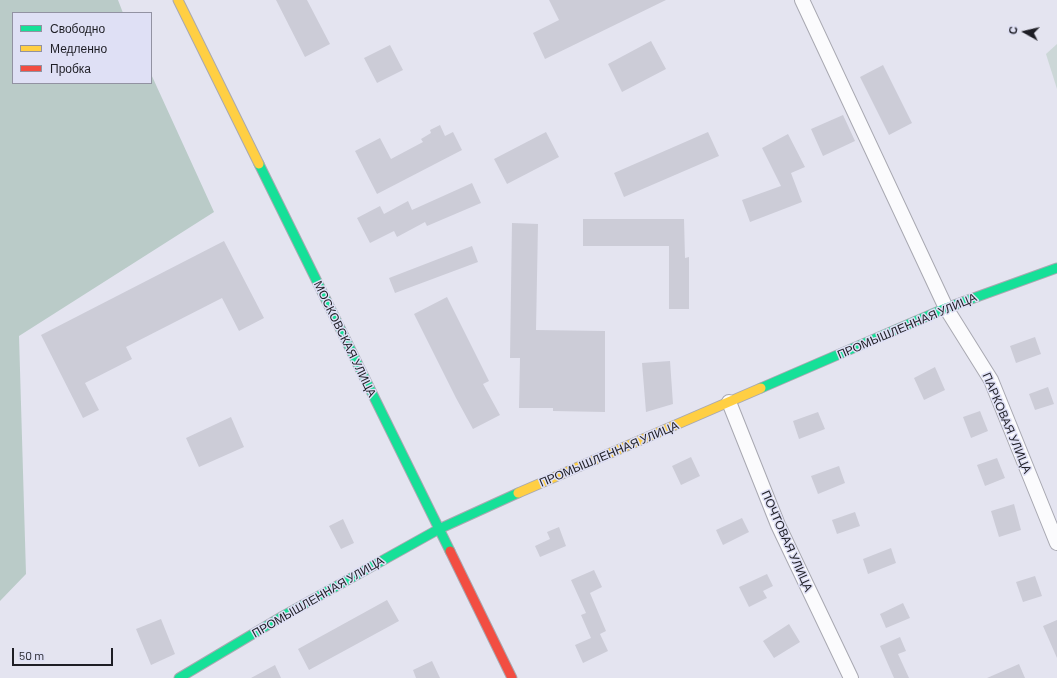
<!DOCTYPE html>
<meta charset="utf-8">
<style>
body{margin:0}
#map{position:relative;width:1057px;height:678px;overflow:hidden;background:#e4e4f0;font-family:Barlow,sans-serif}
canvas{display:block}
.legend{position:absolute;left:12px;top:12px;width:140px;height:72px;box-sizing:border-box;background:#dfe0f5;border:1px solid #9292a2;margin:0;padding:5px 7px;list-style:none;font-size:12px;color:#1e1e25}
.legend li{display:flex;align-items:center;gap:8px;height:20px}
.legend b{width:20px;border:1px solid #9292a2}
.north{position:absolute;left:1005px;top:12px;width:40px;height:40px;-webkit-text-stroke:3px #dfe0f5;paint-order:stroke;rotate:278deg;font-size:11px;font-weight:700;line-height:16px;text-align:center;color:#1e1e25}
.north::after{content:'';display:block;margin:auto;width:14px;height:18px;background:#1e1e25;clip-path:polygon(50% 0,100% 100%,50% 72%,0 100%)}
.scale{position:absolute;left:12px;top:648px;width:101px;height:18px;box-sizing:border-box;border:2px solid #1e1e25;border-top:0;padding-left:5px;font-size:12px;line-height:14px;white-space:nowrap;color:#1e1e25;-webkit-text-stroke:3px #dfe0f5;paint-order:stroke}
</style>
<div id="map">
<canvas width="1057" height="678"></canvas>
<ul class="legend">
<li><b style="height:5px;background:#16e098"></b>Свободно</li>
<li><b style="height:5px;background:#ffcf43"></b>Медленно</li>
<li><b style="height:5px;background:#f24e42"></b>Пробка</li>
</ul>
<div class="north">С</div>
<div class="scale">50 m</div>
</div>
<script>
const c = document.querySelector('canvas').getContext('2d');
c.lineJoin = 'round';
function paint(path, color) {
  c.fillStyle = color;
  c.fill(path, 'evenodd');
}
function shape(rows) {
  const path = new Path2D();
  for (const r of rows) {
    path.moveTo(r[0], r[1]);
    for (let i = 2; i < r.length; i += 2) path.lineTo(r[i], r[i + 1]);
  }
  return path;
}
function stroke(path, color, width, dash) {
  c.strokeStyle = color;
  c.lineWidth = width;
  c.lineCap = dash ? 'butt' : 'round';
  c.setLineDash(dash || []);
  c.stroke(path);
}
function drawText(font, color, halo, rows, align = 'center') {
  c.font = font + ' Barlow,sans-serif';
  c.lineWidth = 3;
  c.setLineDash([]);
  c.textBaseline = 'middle';
  c.strokeStyle = halo;
  c.fillStyle = color;
  for (const [text, x, y, turn = 0] of rows) {
    c.save();
    c.translate(x, y);
    c.rotate((+turn || 0) * Math.PI / 180);
    c.textAlign = isNaN(turn) ? turn : align;
    if (halo) c.strokeText(text, 0, 0);
    c.fillText(text, 0, 0);
    c.restore();
  }
}
paint(shape([
 [1057,44,1057,89,1046,54]
]), '#ccd7d7');
paint(shape([
 [0,0,118,0,123,13,13,13,13,83,151,83,151,74,214,212,19,336,26,574,0,601]
]), '#bacbc8');
paint(shape([
 [276,0,307,0,330,44,305,57],
 [549,0,666,0,545,59,533,33,559,20],
 [651,41,666,69,622,92,608,64],
 [390,45,403,70,377,83,364,58],
 [883,65,912,123,889,135,860,77],
 [843,115,855,141,823,156,811,129],
 [440,125,445,136,453,132,462,150,377,194,355,151,380,138,391,159,423,142,421,139,431,133,430,130],
 [546,132,559,157,507,184,494,159],
 [708,132,719,156,624,197,614,173],
 [788,134,805,167,791,173,802,202,750,222,742,200,781,186,762,148],
 [472,183,481,203,427,226,425,222,397,237,394,231,370,243,357,218,380,206,384,214,408,201,412,210],
 [583,219,684,219,685,258,689,257,689,309,669,309,669,246,583,246],
 [512,223,538,224,536,330,605,331,605,412,553,411,553,408,519,408,520,358,510,358],
 [224,241,264,318,239,331,222,298,126,347,132,359,85,383,99,410,83,418,41,335],
 [472,246,478,262,395,293,389,278],
 [447,297,489,381,483,384,500,415,473,429,456,398,414,314],
 [1035,337,1041,354,1016,363,1010,346],
 [670,361,673,404,646,412,642,363],
 [935,367,945,390,924,400,914,378],
 [1048,387,1054,404,1035,410,1029,394],
 [980,411,988,431,971,438,963,417],
 [818,412,825,429,799,439,793,421],
 [231,417,244,447,199,467,186,438],
 [691,457,700,476,681,485,672,466],
 [997,458,1005,478,985,486,977,465],
 [839,466,845,483,818,494,811,476],
 [1014,504,1021,530,999,537,991,511],
 [855,512,860,526,837,534,832,520],
 [742,518,749,532,723,545,716,530],
 [343,519,354,543,341,549,329,526],
 [559,527,566,546,540,557,535,546,550,539,547,532],
 [891,548,896,563,868,574,863,559],
 [594,570,602,587,590,593,606,631,600,634,608,651,583,663,575,645,591,638,581,615,586,613,571,580],
 [767,574,773,586,763,591,767,598,749,607,739,587],
 [1035,576,1042,596,1023,602,1016,582],
 [387,600,399,621,309,670,298,649],
 [903,603,910,618,886,628,880,614],
 [161,619,175,654,151,665,136,629],
 [1057,620,1057,658,1043,626],
 [789,624,800,642,774,658,763,641],
 [900,637,906,651,898,654,909,678,894,678,880,646],
 [432,661,440,678,416,678,413,670],
 [1019,664,1025,678,987,678],
 [275,665,281,678,251,678]
]), '#ccccd7');
const street = shape([
 [802,0,946,308,991,380,1057,543],
 [729,402,778,525,851,678]
]);
const fast = shape([
 [259,164,450,551],
 [761,388,946,308,1057,268],
 [179,678,283,616,439,529,518,493]
]);
const slow = shape([
 [178,0,259,164],
 [518,493,761,388]
]);
const jam = shape([
 [450,551,512,678]
]);
stroke(street, '#a8a8b1', 16);
stroke(fast, '#a8a8b1', 11);
stroke(slow, '#a8a8b1', 11);
stroke(jam, '#a8a8b1', 11);
stroke(street, '#fbfbfd', 14);
stroke(fast, '#16e098', 9);
stroke(slow, '#ffcf43', 9);
stroke(jam, '#f24e42', 9);
drawText('12px', '#1e1e25', '#dfe0f5', [
 ["ПРОМЫШЛЕННАЯ УЛИЦА",907,326,-23],
 ["МОСКОВСКАЯ УЛИЦА",345,339,64],
 ["ПАРКОВАЯ УЛИЦА",1007,423,67],
 ["ПРОМЫШЛЕННАЯ УЛИЦА",609,454,-23],
 ["ПОЧТОВАЯ УЛИЦА",787,541,66],
 ["ПРОМЫШЛЕННАЯ УЛИЦА",318,597,-30]
]);
</script>
